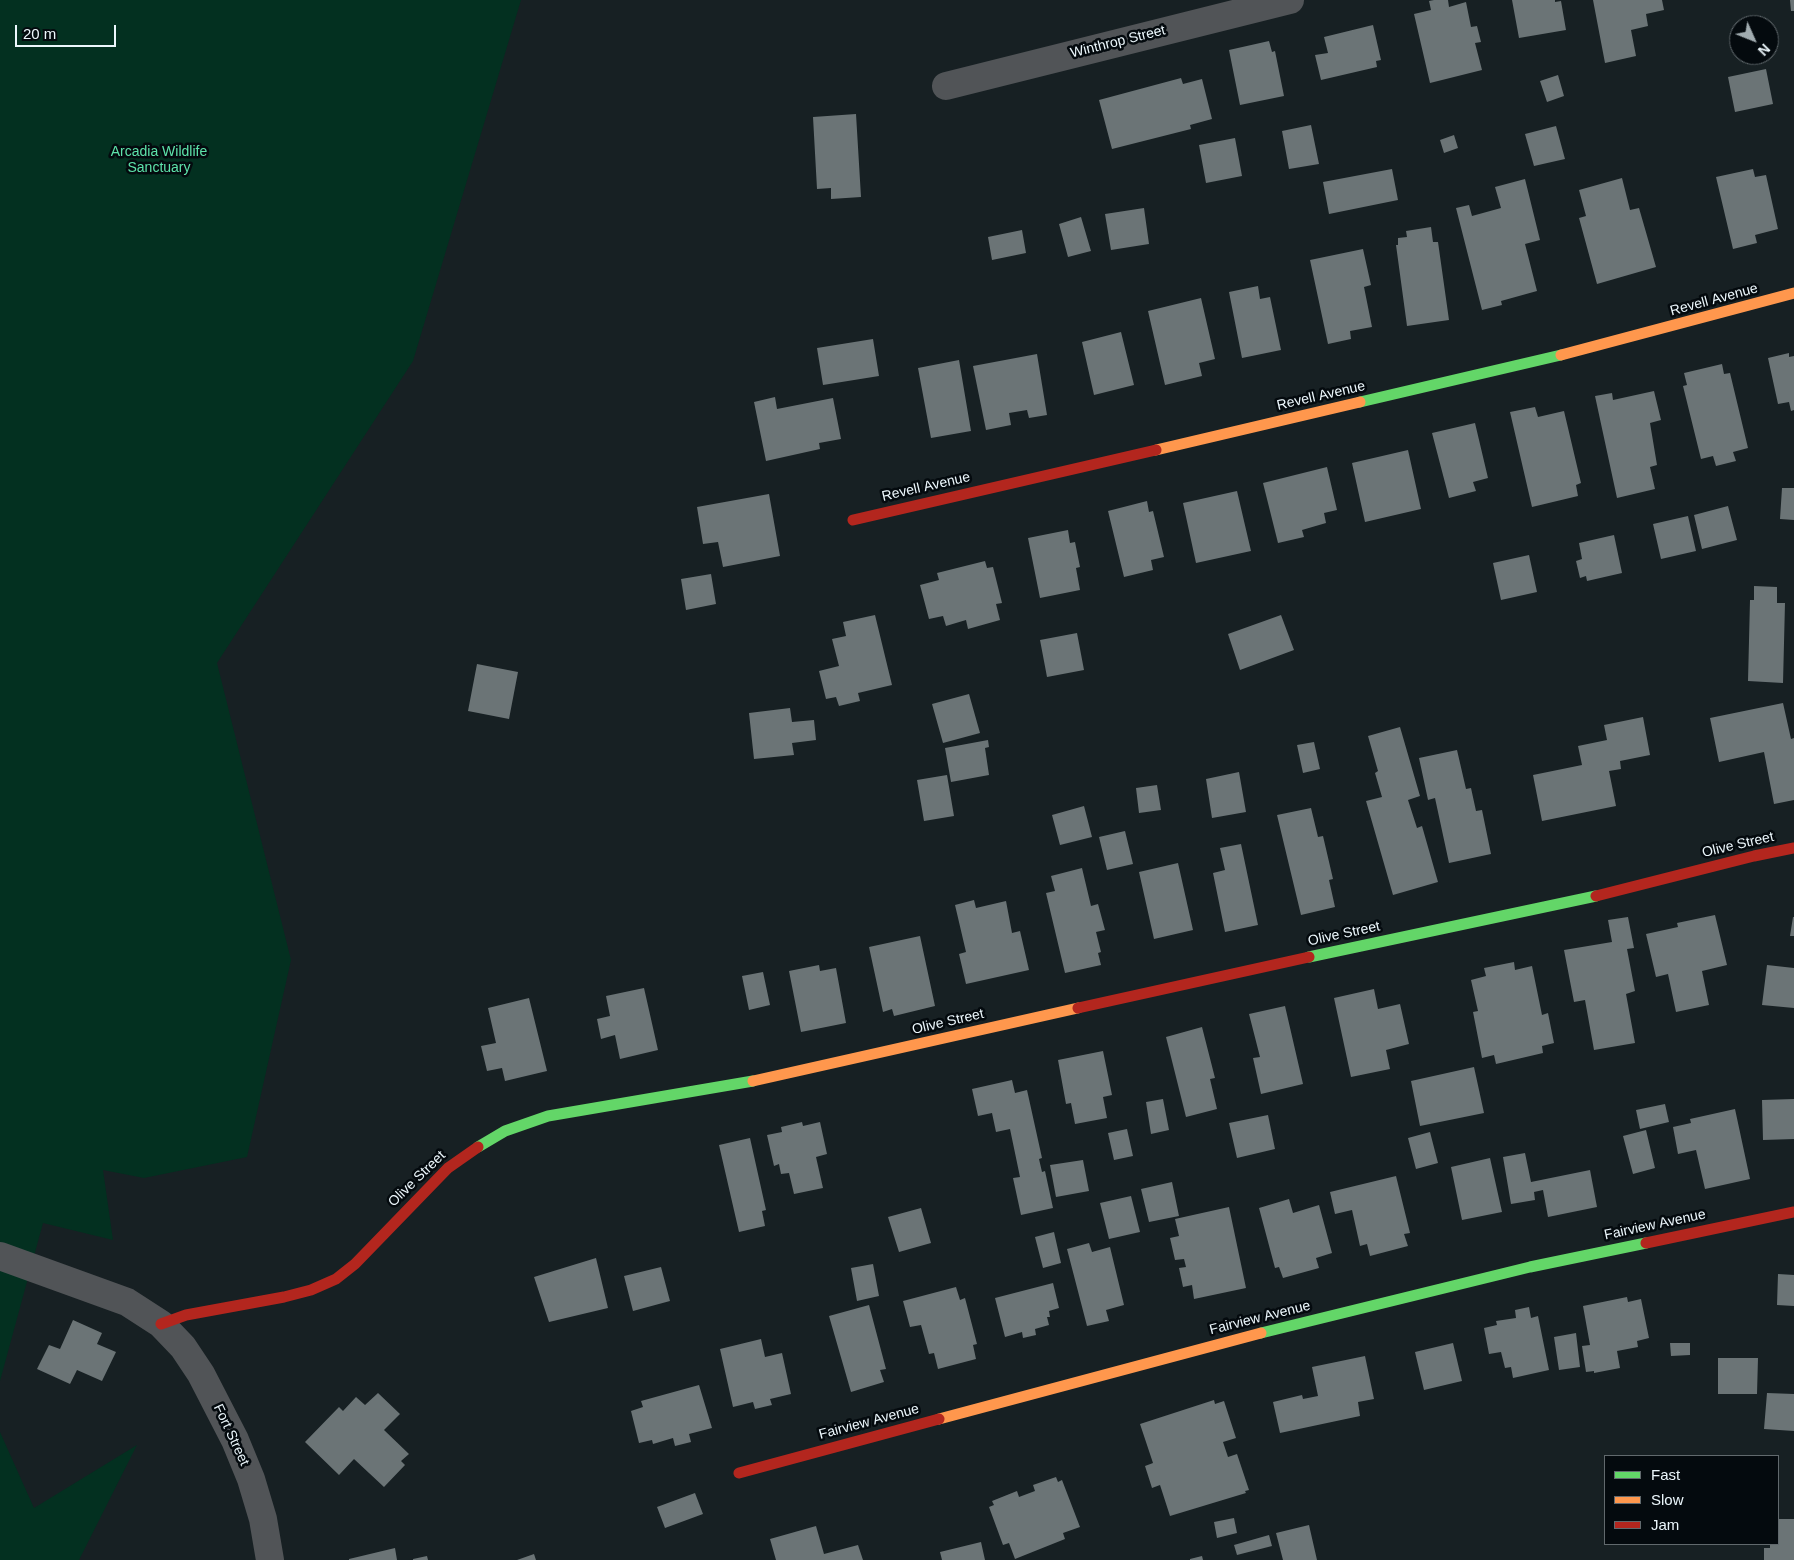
<!DOCTYPE html>
<style>
body{margin:0}
#map{position:relative;width:1794px;height:1560px;overflow:hidden;background:#172023;font-family:Helvetica,sans-serif}
canvas{display:block}
.legend{position:absolute;left:1604px;top:1455px;width:175px;height:90px;box-sizing:border-box;background:#040a0e;border:1px solid #61696d;margin:0;padding:6px 9px;list-style:none;font-size:15px;color:#ecf7fc}
.legend li{display:flex;align-items:center;gap:10px;height:25px}
.legend b{width:25px;border:1px solid #61696d}
.north{position:absolute;left:1729px;top:15px;width:50px;height:50px;box-sizing:border-box;background:#040a0e;border:1px solid #61696d;border-radius:50%;rotate:134deg;font-size:14px;font-weight:700;line-height:20px;text-align:center;color:#ecf7fc}
.north::after{content:'';display:block;margin:auto;width:18px;height:22px;background:#a1acb0;clip-path:polygon(50% 0,100% 100%,50% 72%,0 100%)}
.scale{position:absolute;left:15px;top:25px;width:101px;height:22px;box-sizing:border-box;border:2px solid #ecf7fc;border-top:0;padding-left:6px;font-size:15px;line-height:18px;white-space:nowrap;color:#ecf7fc;-webkit-text-stroke:4px #040a0e;paint-order:stroke}
</style>
<div id="map">
<canvas width="1794" height="1560"></canvas>
<ul class="legend">
<li><b style="height:6px;background:#63d668"></b>Fast</li>
<li><b style="height:6px;background:#ff974d"></b>Slow</li>
<li><b style="height:6px;background:#b3261e"></b>Jam</li>
</ul>
<div class="north">N</div>
<div class="scale">20 m</div>
</div>
<script>
const c = document.querySelector('canvas').getContext('2d');
c.lineJoin = 'round';
function paint(path, color) {
  c.fillStyle = color;
  c.fill(path, 'evenodd');
}
function shape(rows) {
  const path = new Path2D();
  for (const r of rows) {
    path.moveTo(r[0], r[1]);
    for (let i = 2; i < r.length; i += 2) path.lineTo(r[i], r[i + 1]);
  }
  return path;
}
function stroke(path, color, width, dash) {
  c.strokeStyle = color;
  c.lineWidth = width;
  c.lineCap = dash ? 'butt' : 'round';
  c.setLineDash(dash || []);
  c.stroke(path);
}
function drawText(font, color, halo, rows, align = 'center') {
  c.font = font + ' Helvetica,sans-serif';
  c.lineWidth = 5;
  c.setLineDash([]);
  c.textBaseline = 'middle';
  c.strokeStyle = halo;
  c.fillStyle = color;
  for (const [text, x, y, turn = 0] of rows) {
    c.save();
    c.translate(x, y);
    c.rotate((+turn || 0) * Math.PI / 180);
    c.textAlign = isNaN(turn) ? turn : align;
    if (halo) c.strokeText(text, 0, 0);
    c.fillText(text, 0, 0);
    c.restore();
  }
}
paint(shape([
 [0,0,521,0,413,361,217,663,291,960,247,1157,144,1178,103,1170,113,1240,43,1223,0,1381],
 [0,1432,34,1508,137,1445,79,1560,0,1560]
]), '#033020');
paint(shape([
 [1434,0,1448,0,1449,7,1466,2,1471,27,1477,26,1481,42,1475,43,1482,70,1430,83,1414,14,1431,10,1429,1],
 [1512,0,1555,0,1555,2,1561,1,1566,30,1519,38],
 [1593,0,1662,0,1664,10,1646,14,1648,26,1631,30,1636,56,1605,63],
 [1790,0,1794,0,1794,11,1791,11],
 [1373,25,1381,60,1376,61,1377,67,1321,80,1315,55,1328,53,1324,37],
 [1269,41,1272,52,1275,51,1284,96,1240,105,1229,50],
 [1766,69,1773,104,1735,112,1728,77],
 [1558,75,1564,96,1547,102,1540,81],
 [1181,78,1183,84,1202,79,1212,119,1190,125,1191,129,1112,149,1099,100],
 [856,114,861,197,831,199,831,188,817,189,813,117],
 [1311,125,1319,164,1289,169,1282,131],
 [1556,126,1565,159,1534,166,1525,134],
 [1454,135,1458,148,1444,153,1440,140],
 [1235,138,1242,176,1206,183,1199,145],
 [1392,169,1398,200,1329,214,1323,182],
 [1753,169,1755,177,1766,175,1778,229,1755,235,1757,243,1733,249,1716,177],
 [1622,178,1630,210,1639,208,1656,267,1597,284,1579,218,1586,216,1579,190],
 [1525,179,1540,240,1525,244,1537,291,1501,301,1502,305,1482,310,1456,208,1469,205,1472,216,1501,208,1495,187],
 [1144,208,1149,244,1111,250,1105,214],
 [1081,217,1091,251,1068,257,1059,224],
 [1431,227,1433,242,1438,242,1449,320,1407,326,1396,245,1398,245,1398,238,1407,237,1406,231],
 [1022,230,1026,253,992,260,988,237],
 [1363,249,1371,285,1364,287,1372,327,1350,331,1351,339,1328,344,1310,260],
 [1258,286,1260,299,1270,297,1281,350,1242,358,1229,292],
 [1201,298,1215,359,1199,363,1202,376,1165,385,1148,311],
 [1121,332,1134,385,1094,395,1082,342],
 [873,339,879,376,823,385,817,348],
 [1789,353,1789,357,1794,356,1794,410,1791,411,1789,402,1778,404,1768,358],
 [1037,354,1047,415,1029,418,1027,410,1009,413,1011,425,986,430,973,366],
 [959,360,971,431,931,438,918,368],
 [1722,364,1724,374,1730,373,1748,448,1733,452,1736,461,1716,466,1713,456,1701,459,1683,386,1687,385,1684,373],
 [1654,391,1661,420,1650,423,1657,465,1650,467,1655,489,1617,498,1595,396,1612,393,1613,400],
 [775,397,777,409,833,398,841,439,819,443,820,449,766,461,754,402],
 [1535,407,1538,417,1564,411,1581,483,1576,485,1578,496,1532,507,1510,412],
 [1475,423,1488,478,1473,482,1476,491,1449,498,1432,433],
 [1408,450,1421,509,1365,522,1352,463],
 [1327,467,1337,510,1324,513,1326,523,1302,530,1304,537,1278,543,1263,483],
 [1782,488,1794,488,1794,520,1780,519],
 [1237,491,1251,551,1196,563,1183,503],
 [769,494,780,556,723,567,718,542,703,544,697,507],
 [1147,501,1149,512,1153,511,1164,557,1151,560,1153,570,1124,577,1108,511],
 [1728,506,1737,540,1702,549,1694,515],
 [1688,516,1696,551,1661,559,1653,524],
 [1068,530,1070,543,1075,542,1080,567,1076,568,1080,590,1040,598,1028,538],
 [1614,535,1622,573,1587,581,1586,576,1580,578,1576,561,1582,559,1579,543],
 [1529,555,1537,592,1501,600,1493,563],
 [985,561,987,568,993,567,1002,603,996,604,1000,620,968,629,966,620,946,626,943,616,929,619,920,585,939,580,937,573],
 [711,574,716,604,686,610,681,579],
 [1754,586,1777,587,1777,603,1785,603,1783,683,1748,681,1750,600,1754,600],
 [875,615,892,685,858,693,860,701,839,706,836,697,826,699,819,671,839,666,832,639,846,636,843,622],
 [1281,615,1294,650,1240,670,1228,634],
 [1077,633,1084,670,1047,677,1040,640],
 [477,664,518,672,509,719,468,711],
 [969,694,980,733,943,743,932,704],
 [1783,703,1791,739,1794,738,1794,800,1774,804,1764,752,1719,762,1710,718],
 [790,708,792,722,814,720,816,740,792,743,794,755,754,759,749,713],
 [1643,717,1650,755,1620,761,1621,769,1609,771,1616,806,1542,821,1533,775,1582,765,1578,746,1607,740,1604,725],
 [1400,727,1420,796,1408,800,1417,828,1422,826,1438,882,1393,895,1366,801,1382,797,1375,773,1378,771,1368,736],
 [988,740,989,747,985,748,989,775,951,782,945,748],
 [1314,742,1320,769,1303,773,1297,745],
 [1457,750,1466,789,1471,788,1476,811,1482,810,1491,854,1449,863,1435,798,1428,800,1419,758],
 [1239,772,1246,812,1212,818,1206,779],
 [947,775,954,816,924,821,917,780],
 [1157,785,1161,810,1139,813,1136,788],
 [1084,806,1092,837,1060,845,1052,815],
 [1311,808,1318,837,1323,836,1333,879,1329,880,1335,907,1301,915,1277,815],
 [1125,831,1133,864,1107,870,1099,837],
 [1241,844,1258,925,1225,932,1213,873,1225,870,1220,848],
 [1178,863,1193,930,1154,939,1139,872],
 [1082,868,1091,906,1098,904,1105,930,1096,932,1101,952,1098,953,1101,965,1065,973,1046,893,1055,891,1051,876],
 [974,900,976,908,1006,901,1012,933,1020,931,1029,970,966,984,959,954,966,952,955,905],
 [1715,915,1727,965,1702,971,1709,1005,1676,1012,1668,974,1656,977,1646,934,1678,927,1677,923],
 [1628,917,1634,948,1627,949,1635,991,1626,994,1635,1043,1594,1050,1585,1000,1574,1002,1564,950,1612,942,1608,920],
 [1793,917,1794,917,1794,936,1790,936],
 [920,936,935,1006,894,1016,892,1009,883,1012,869,947],
 [1514,962,1515,970,1532,966,1542,1015,1548,1013,1554,1043,1542,1046,1543,1053,1496,1064,1494,1055,1482,1058,1473,1012,1478,1011,1471,980,1486,976,1484,968],
 [819,965,820,971,836,968,846,1023,801,1032,789,971],
 [1767,965,1794,968,1794,1008,1762,1005],
 [763,972,770,1005,749,1010,742,976],
 [644,988,658,1050,620,1059,615,1035,601,1039,597,1019,610,1016,606,996],
 [1374,989,1378,1009,1400,1004,1409,1044,1386,1050,1390,1069,1351,1077,1334,998],
 [529,998,547,1071,505,1081,502,1068,487,1071,481,1046,496,1043,488,1008],
 [1285,1006,1303,1084,1261,1094,1253,1058,1260,1057,1249,1014],
 [1202,1027,1215,1078,1210,1079,1217,1109,1186,1117,1166,1037],
 [1103,1051,1112,1095,1103,1097,1107,1118,1075,1124,1071,1103,1066,1104,1058,1060],
 [1474,1067,1484,1113,1420,1126,1411,1081],
 [1012,1080,1015,1093,1027,1090,1042,1158,1039,1159,1042,1172,1045,1171,1053,1208,1021,1215,1013,1178,1020,1177,1010,1129,996,1132,992,1113,978,1116,972,1089],
 [1163,1099,1169,1130,1151,1134,1146,1102],
 [1794,1099,1794,1139,1763,1140,1762,1100],
 [1665,1104,1669,1122,1640,1129,1636,1110],
 [1735,1109,1750,1179,1705,1189,1696,1150,1678,1154,1673,1127,1691,1123,1690,1119],
 [1268,1115,1275,1149,1237,1158,1229,1123],
 [802,1122,803,1126,820,1122,827,1154,816,1157,823,1188,794,1194,789,1173,781,1174,779,1164,774,1166,767,1135,782,1132,781,1127],
 [1127,1129,1133,1156,1114,1160,1108,1133],
 [1646,1130,1655,1168,1633,1174,1623,1136],
 [1430,1132,1438,1163,1416,1169,1408,1138],
 [750,1138,766,1210,762,1211,765,1226,739,1232,719,1145],
 [1525,1153,1531,1182,1590,1170,1597,1207,1548,1217,1543,1190,1534,1192,1535,1200,1511,1204,1503,1157],
 [1490,1158,1502,1212,1462,1220,1451,1167],
 [1083,1160,1089,1191,1056,1197,1050,1165],
 [1396,1176,1410,1233,1404,1234,1408,1246,1370,1256,1367,1244,1360,1246,1352,1210,1335,1214,1330,1192],
 [1172,1182,1179,1216,1149,1222,1141,1189],
 [1131,1196,1140,1232,1109,1239,1100,1203],
 [1289,1199,1293,1213,1319,1205,1332,1253,1316,1258,1319,1268,1283,1278,1279,1267,1275,1268,1259,1208],
 [1229,1207,1246,1288,1194,1299,1192,1285,1183,1287,1179,1268,1186,1267,1184,1259,1175,1260,1170,1238,1179,1236,1175,1219],
 [921,1208,931,1243,899,1252,888,1217],
 [1054,1232,1061,1263,1043,1268,1035,1237],
 [1089,1243,1092,1252,1110,1247,1124,1305,1106,1310,1109,1321,1087,1326,1067,1249],
 [596,1258,608,1308,549,1322,534,1277],
 [873,1264,879,1296,857,1301,851,1268],
 [661,1267,670,1301,633,1311,624,1276],
 [1778,1274,1794,1275,1794,1306,1777,1305],
 [1053,1283,1059,1308,1049,1311,1050,1317,1047,1317,1049,1325,1035,1329,1036,1335,1023,1338,1022,1332,1005,1337,995,1298],
 [956,1287,960,1300,965,1298,977,1344,973,1345,976,1359,938,1369,934,1353,929,1354,921,1325,910,1327,903,1301],
 [1627,1297,1628,1302,1641,1299,1649,1338,1637,1341,1638,1347,1617,1351,1620,1368,1594,1373,1594,1371,1586,1372,1582,1346,1590,1345,1583,1306],
 [869,1305,886,1369,880,1370,884,1382,851,1392,829,1316],
 [1529,1307,1531,1318,1538,1316,1549,1370,1513,1378,1511,1367,1505,1368,1501,1352,1489,1354,1484,1328,1497,1325,1496,1321,1516,1318,1515,1310],
 [73,1320,102,1333,97,1344,116,1352,102,1381,77,1370,70,1384,37,1369,49,1345,60,1349],
 [1576,1333,1580,1367,1559,1370,1554,1337],
 [761,1339,765,1357,782,1353,791,1394,770,1399,772,1405,755,1409,753,1402,733,1407,720,1349],
 [1453,1343,1462,1381,1424,1390,1415,1352],
 [1670,1343,1690,1343,1690,1355,1671,1356],
 [1365,1356,1374,1399,1358,1402,1360,1416,1280,1433,1273,1402,1302,1395,1303,1399,1318,1396,1312,1367],
 [1718,1358,1758,1358,1757,1394,1718,1394],
 [699,1385,712,1428,689,1434,691,1442,675,1446,673,1438,653,1444,652,1440,639,1443,631,1411,643,1407,641,1401],
 [378,1393,400,1414,384,1430,409,1454,401,1461,405,1465,384,1487,354,1459,339,1475,305,1442,339,1407,343,1411,356,1397,365,1405],
 [1767,1393,1794,1394,1794,1431,1764,1429],
 [1214,1400,1215,1404,1224,1401,1236,1438,1223,1442,1228,1457,1237,1454,1249,1490,1245,1491,1246,1493,1170,1516,1160,1485,1152,1488,1145,1466,1153,1463,1140,1424],
 [1056,1477,1058,1482,1062,1480,1080,1527,1063,1533,1065,1539,1015,1559,1009,1543,1003,1545,989,1507,994,1505,992,1501,1017,1491,1019,1497,1035,1491,1033,1485],
 [695,1493,703,1514,665,1528,657,1507],
 [1234,1518,1237,1533,1217,1538,1214,1522],
 [1778,1519,1794,1519,1794,1560,1764,1560,1764,1548,1770,1548,1770,1544,1778,1544],
 [1309,1525,1317,1560,1283,1560,1276,1533],
 [816,1526,824,1554,858,1545,863,1560,776,1560,770,1539],
 [1269,1535,1272,1546,1237,1555,1234,1545],
 [981,1542,985,1560,942,1560,940,1552],
 [395,1548,397,1560,349,1560,349,1559],
 [534,1554,536,1560,517,1560],
 [427,1556,428,1560,413,1560,413,1559],
 [1202,1556,1203,1560,1190,1560,1190,1559]
]), '#6b7476');
stroke(shape([
 [946,86,1290,0],
 [0,1256,127,1302,161,1324,183,1347,201,1374,235,1440,251,1479,263,1519,270,1560]
]), '#515457', 28);
stroke(shape([
 [1360,402,1561,355],
 [1309,957,1596,896],
 [478,1147,505,1131,548,1116,753,1081],
 [1261,1333,1530,1267,1646,1243]
]), '#63d668', 11);
stroke(shape([
 [1561,355,1794,293],
 [1156,450,1360,402],
 [753,1081,1078,1008],
 [939,1419,1261,1333]
]), '#ff974d', 11);
stroke(shape([
 [853,520,1156,450],
 [1596,896,1754,856,1794,848],
 [1078,1008,1309,957],
 [1646,1243,1794,1212],
 [161,1324,186,1315,284,1297,311,1290,336,1279,355,1264,448,1168,478,1147],
 [739,1473,939,1419]
]), '#b3261e', 11);
drawText('14px', '#ecf7fc', '#040a0e', [
 ["Winthrop Street",1118,42,-14],
 ["Revell Avenue",1714,300,-15],
 ["Revell Avenue",1321,396,-13],
 ["Revell Avenue",926,487,-13],
 ["Olive Street",1738,845,-13],
 ["Olive Street",1344,934,-12],
 ["Olive Street",948,1022,-13],
 ["Olive Street",417,1179,-44],
 ["Fairview Avenue",1655,1225,-12],
 ["Fairview Avenue",1260,1318,-14],
 ["Fairview Avenue",869,1422,-15],
 ["Fort Street",231,1435,65]
]);
drawText('14px', '#5de3aa', '#040a0e', [
 ["Arcadia Wildlife",159,152],
 ["Sanctuary",159,168]
]);
</script>
